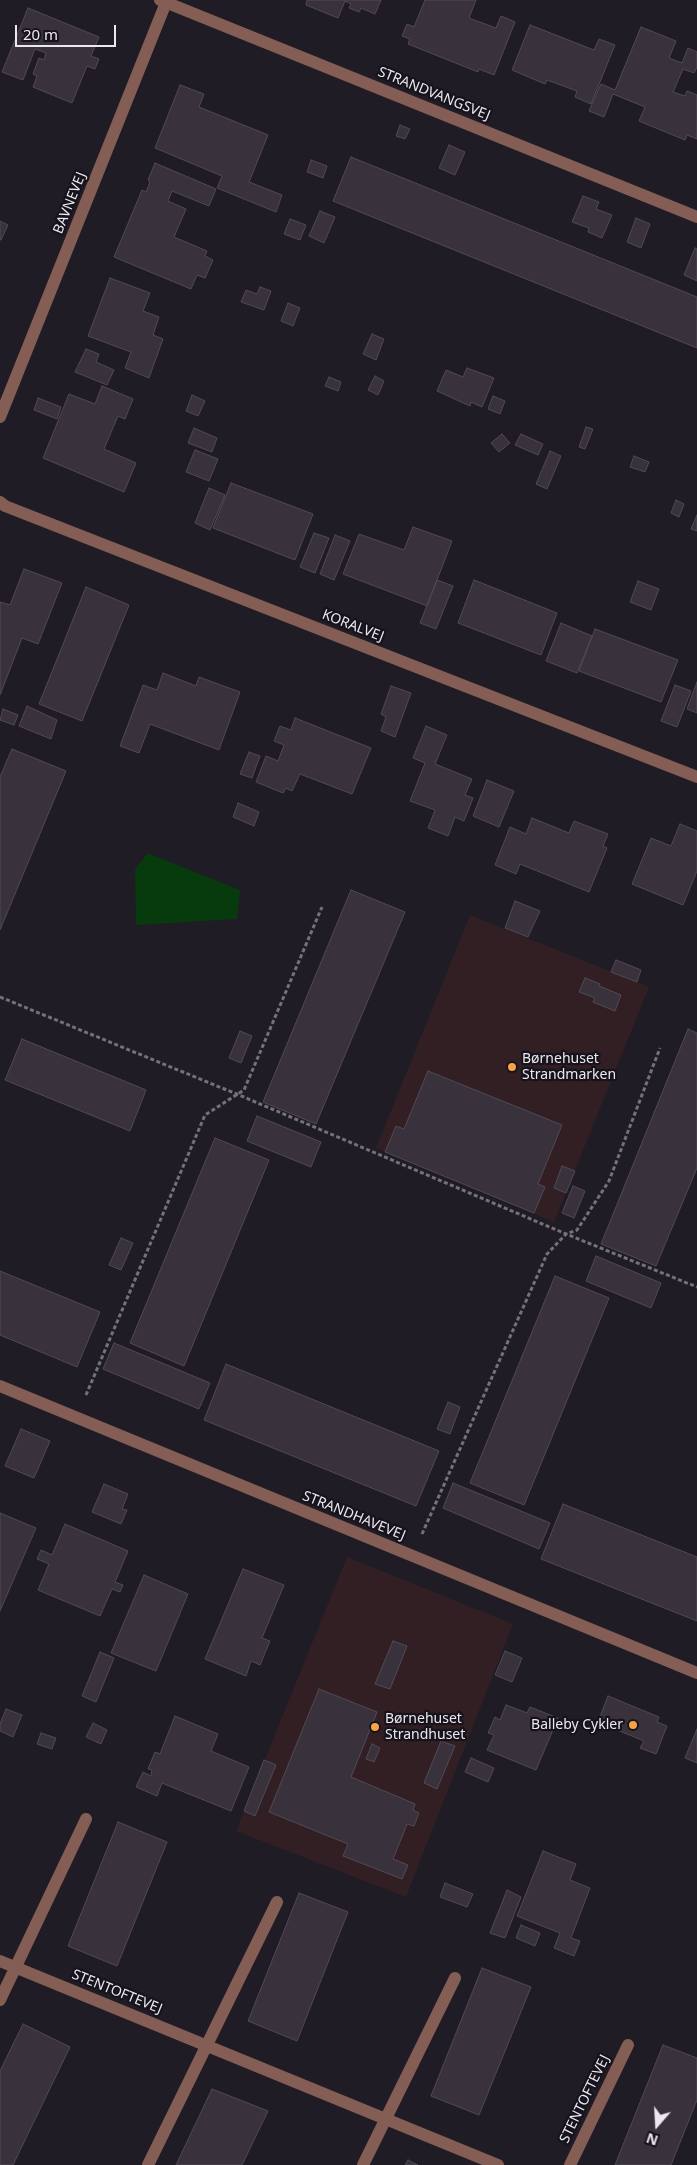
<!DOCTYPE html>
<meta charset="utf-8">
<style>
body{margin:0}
#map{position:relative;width:697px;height:2165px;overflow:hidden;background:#201c26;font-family:"Noto Sans",sans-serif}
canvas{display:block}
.north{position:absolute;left:632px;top:2100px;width:50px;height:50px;-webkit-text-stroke:4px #17131c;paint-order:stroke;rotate:199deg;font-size:14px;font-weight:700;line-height:20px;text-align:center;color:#ebe8ef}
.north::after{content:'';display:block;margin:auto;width:18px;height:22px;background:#ebe8ef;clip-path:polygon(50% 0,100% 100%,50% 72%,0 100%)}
.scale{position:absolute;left:15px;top:25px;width:101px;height:22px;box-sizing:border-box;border:2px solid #ebe8ef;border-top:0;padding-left:6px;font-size:15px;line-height:18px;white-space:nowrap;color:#ebe8ef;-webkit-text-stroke:4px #17131c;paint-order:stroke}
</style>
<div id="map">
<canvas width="697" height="2165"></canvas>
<div class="north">N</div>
<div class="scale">20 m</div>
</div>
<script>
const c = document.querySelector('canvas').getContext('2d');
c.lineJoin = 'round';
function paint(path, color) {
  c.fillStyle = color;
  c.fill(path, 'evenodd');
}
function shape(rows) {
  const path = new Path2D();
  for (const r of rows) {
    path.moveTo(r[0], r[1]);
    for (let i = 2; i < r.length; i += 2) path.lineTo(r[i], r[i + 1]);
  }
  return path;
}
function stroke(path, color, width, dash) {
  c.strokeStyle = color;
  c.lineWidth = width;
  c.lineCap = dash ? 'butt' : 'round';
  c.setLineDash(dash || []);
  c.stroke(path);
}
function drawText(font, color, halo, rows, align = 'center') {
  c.font = font + ' "Noto Sans",sans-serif';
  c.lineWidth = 4.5;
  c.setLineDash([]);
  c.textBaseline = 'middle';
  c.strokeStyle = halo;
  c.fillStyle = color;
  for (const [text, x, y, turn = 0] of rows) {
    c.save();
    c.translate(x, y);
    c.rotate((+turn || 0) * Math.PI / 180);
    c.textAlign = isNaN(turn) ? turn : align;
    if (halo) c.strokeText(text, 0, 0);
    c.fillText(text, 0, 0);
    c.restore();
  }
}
paint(shape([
 [470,915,649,987,554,1222,376,1148],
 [347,1557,513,1624,406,1897,236,1831]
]), '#321f24');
paint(shape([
 [148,853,240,890,237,919,136,925,135,869]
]), '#073a0c');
const building = shape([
 [307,0,381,0,375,14,361,8,359,12,349,8,351,4,345,1,338,18,306,5,307,0],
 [425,0,476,0,469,18,496,28,501,16,515,22,494,75,479,69,478,72,408,44,410,39,402,36,407,24,414,27,425,0],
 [28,8,99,37,91,56,99,59,95,69,87,66,72,103,33,87,37,76,33,74,39,58,44,60,46,53,35,49,23,80,2,72,28,8],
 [530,25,594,50,599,39,615,45,591,104,575,97,577,91,547,80,545,84,512,70,530,25],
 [641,27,676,41,669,58,682,63,688,48,697,52,697,67,694,73,683,69,673,92,685,96,687,91,697,95,697,139,687,135,685,140,639,121,645,107,613,94,604,117,589,111,601,84,615,90,641,27],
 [180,85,204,94,199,107,268,135,249,182,282,195,276,212,217,188,222,176,155,148,180,85],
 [400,125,410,129,405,139,396,136,400,125],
 [449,145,465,152,455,175,439,168,449,145],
 [351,157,697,297,697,348,333,201,351,157],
 [311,160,327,166,323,178,307,172,311,160],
 [155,163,216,189,209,206,172,191,168,201,186,209,174,237,207,251,205,256,213,260,205,278,197,275,191,289,114,257,142,190,146,192,150,182,148,180,155,163],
 [583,196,599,202,596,209,612,215,602,238,588,232,589,228,572,222,583,196],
 [320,211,335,217,324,243,309,236,320,211],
 [636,218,650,224,641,248,627,242,636,218],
 [290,219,306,225,300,240,284,234,290,219],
 [0,221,8,225,1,240,0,240,0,221],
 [695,248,697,249,697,281,684,275,695,248],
 [110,278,150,293,143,311,159,317,153,335,163,339,149,378,125,368,131,352,88,336,110,278],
 [260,287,271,291,264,310,241,302,246,290,257,294,260,287],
 [288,303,300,308,293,326,281,321,288,303],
 [372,334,384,339,376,360,363,354,372,334],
 [86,349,99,354,96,362,114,370,107,385,75,372,86,349],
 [467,368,494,378,482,407,471,402,470,406,437,391,446,370,463,377,467,368],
 [375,376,384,381,378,395,368,390,375,376],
 [329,377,341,382,338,391,325,386,329,377],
 [102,386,133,399,125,419,118,416,104,449,136,463,124,492,43,458,69,394,95,404,102,386],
 [192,395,205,401,198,416,186,411,192,395],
 [493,396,505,401,500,414,488,409,493,396],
 [38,398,61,407,57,419,34,410,38,398],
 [586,427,593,429,585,449,579,447,586,427],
 [194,428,217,438,212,452,188,443,194,428],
 [502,434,510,443,499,452,491,443,502,434],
 [521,434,543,444,538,455,515,445,521,434],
 [195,450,218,459,209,481,186,472,195,450],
 [550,451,561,456,547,489,536,484,550,451],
 [634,456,649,462,645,472,630,467,634,456],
 [231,483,313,514,295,560,213,528,231,483],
 [209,488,225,495,210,530,195,523,209,488],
 [676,500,684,504,679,517,671,513,676,500],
 [697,515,697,531,691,529,697,515],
 [413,527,452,541,427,606,343,574,359,534,404,550,413,527],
 [314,533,329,538,315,573,300,567,314,533],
 [335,535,350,541,334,580,320,574,335,535],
 [24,569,62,583,38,644,22,638,0,695,0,602,10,605,24,569],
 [437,580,453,586,436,629,420,623,437,580],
 [474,580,557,613,541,655,458,623,474,580],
 [638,581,659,589,651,610,630,602,638,581],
 [86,587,129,605,82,721,39,704,86,587],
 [561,623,592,636,577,673,546,661,561,623],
 [595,629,678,660,661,702,579,671,595,629],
 [163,673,196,686,199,677,240,692,219,750,150,724,139,753,120,746,143,685,157,690,163,673],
 [697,682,697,713,687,709,697,682],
 [675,685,691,691,677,727,661,721,675,685],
 [391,686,411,693,395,737,381,731,386,717,381,714,391,686],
 [27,706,57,720,51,739,19,726,27,706],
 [3,709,18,715,14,725,0,720,3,709],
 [295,718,371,748,352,794,300,774,292,791,286,788,283,793,256,782,266,756,278,761,284,745,274,741,280,726,291,730,295,718],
 [426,726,447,735,435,764,472,779,465,795,473,798,464,821,455,817,448,836,428,828,435,810,410,801,425,763,413,758,426,726],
 [12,749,66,771,0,930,0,777,12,749],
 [249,752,260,756,252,778,240,774,249,752],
 [487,780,514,791,499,827,473,816,487,780],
 [238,803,259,812,254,826,233,817,238,803],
 [532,818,569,833,574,821,608,834,603,846,607,848,589,892,520,864,516,874,495,865,510,827,526,834,532,818],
 [680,824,697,831,697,871,683,905,632,884,651,838,671,846,680,824],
 [351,890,405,912,316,1124,263,1102,351,890],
 [515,901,540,911,528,937,505,928,515,901],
 [616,960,641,970,637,982,611,972,616,960],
 [585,978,600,984,599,986,621,995,615,1011,593,1002,595,998,579,992,585,978],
 [688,1029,697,1033,697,1168,656,1266,601,1244,688,1029],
 [240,1031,252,1036,241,1063,229,1058,240,1031],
 [22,1039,146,1090,130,1131,5,1080,22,1039],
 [428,1071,562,1125,538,1184,545,1187,534,1213,385,1152,396,1126,404,1129,428,1071],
 [257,1116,321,1142,311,1167,247,1141,257,1116],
 [215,1138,269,1160,184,1366,130,1343,215,1138],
 [562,1166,575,1171,566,1193,554,1188,562,1166],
 [573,1186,585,1191,574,1218,562,1213,573,1186],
 [121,1238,133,1243,121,1270,109,1265,121,1238],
 [596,1256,661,1283,651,1308,586,1281,596,1256],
 [0,1271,100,1312,77,1367,0,1335,0,1271],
 [555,1276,609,1298,524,1505,470,1483,555,1276],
 [114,1343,210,1383,199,1409,103,1369,114,1343],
 [226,1364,439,1451,416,1506,204,1420,226,1364],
 [448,1402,460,1407,450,1434,437,1429,448,1402],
 [21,1429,50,1441,34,1478,5,1466,21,1429],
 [453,1483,550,1523,539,1549,443,1508,453,1483],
 [104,1484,128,1494,122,1509,127,1510,121,1524,92,1512,104,1484],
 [563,1504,697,1557,697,1621,541,1559,563,1504],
 [0,1513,36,1528,0,1611,0,1513],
 [65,1524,128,1551,115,1582,123,1585,120,1592,112,1589,100,1616,38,1590,49,1564,37,1559,41,1550,52,1555,65,1524],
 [243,1569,284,1585,262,1638,270,1641,260,1665,251,1661,246,1676,205,1659,243,1569],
 [144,1575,188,1594,156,1671,111,1653,144,1575],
 [393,1641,407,1646,390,1689,375,1684,393,1641],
 [505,1651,522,1658,512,1682,495,1675,505,1651],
 [100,1652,114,1658,96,1702,82,1696,100,1652],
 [319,1689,377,1712,351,1777,415,1804,413,1810,419,1813,414,1826,407,1824,393,1859,408,1865,402,1879,343,1856,348,1844,269,1812,319,1689],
 [608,1696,659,1717,657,1722,667,1726,656,1754,640,1748,644,1741,598,1722,608,1696],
 [506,1705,527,1713,530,1707,558,1718,536,1770,487,1750,494,1735,488,1733,495,1717,500,1720,506,1705],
 [6,1709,22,1715,13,1737,0,1731,0,1724,6,1709],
 [175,1716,218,1734,211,1751,249,1767,231,1811,162,1783,157,1796,136,1787,143,1772,151,1776,152,1770,148,1769,155,1752,160,1754,175,1716],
 [93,1723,107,1730,101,1744,86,1737,93,1723],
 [697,1729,697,1763,685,1758,697,1729],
 [41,1733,56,1738,52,1749,37,1744,41,1733],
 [441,1741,455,1746,437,1789,424,1783,441,1741],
 [372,1744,380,1748,374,1762,366,1759,372,1744],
 [471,1758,494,1768,488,1782,465,1772,471,1758],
 [264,1760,276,1765,255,1816,244,1811,264,1760],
 [118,1822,167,1842,117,1966,68,1946,118,1822],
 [543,1851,576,1864,570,1880,590,1888,571,1938,580,1941,574,1956,554,1948,560,1933,517,1916,543,1851],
 [445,1883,473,1894,467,1907,440,1897,445,1883],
 [507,1890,521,1897,505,1938,490,1933,507,1890],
 [299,1893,348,1912,297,2041,248,2021,299,1893],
 [521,1925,540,1933,535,1946,516,1938,521,1925],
 [482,1968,531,1987,479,2115,431,2096,482,1968],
 [23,2024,70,2047,13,2165,0,2165,0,2071,23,2024],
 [663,2045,697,2058,697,2100,671,2165,615,2165,663,2045],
 [212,2089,268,2111,242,2165,176,2165,212,2089],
 [408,2160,418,2165,405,2165,408,2160]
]);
paint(building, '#39323c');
stroke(building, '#514a54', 1);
stroke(shape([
 [0,997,239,1095,566,1234,697,1287],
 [86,1395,205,1115,244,1090,322,907],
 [422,1534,547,1254,566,1234,577,1230,609,1181,660,1048]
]), '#74717a', 3, [4, 2.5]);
stroke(shape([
 [160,0,697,217],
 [0,417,167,0],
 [0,502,5,506,697,777],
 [0,1386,697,1673],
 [0,1961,498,2165],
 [0,2000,86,1819],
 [148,2165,277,1902],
 [363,2165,455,1978],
 [570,2165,628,2045]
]), '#845e54', 12);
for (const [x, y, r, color] of [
 [512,1067,5,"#f5a345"],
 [633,1725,5,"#f5a345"],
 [375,1727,5,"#f5a345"]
]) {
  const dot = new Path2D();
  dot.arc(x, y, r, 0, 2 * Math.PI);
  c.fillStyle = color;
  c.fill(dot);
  stroke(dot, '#17131c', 2);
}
drawText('14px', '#ebe8ef', '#17131c', [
 ["STRANDVANGSVEJ",434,94,22],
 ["BAVNEVEJ",70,203,-68],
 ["KORALVEJ",353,626,21],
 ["STRANDHAVEVEJ",354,1516,22],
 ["STENTOFTEVEJ",117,1992,22],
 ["STENTOFTEVEJ",585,2099,-64]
]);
drawText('14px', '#ebe8ef', '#17131c', [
 ["Børnehuset",522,1059],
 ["Strandmarken",522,1075],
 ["Børnehuset",385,1719],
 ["Strandhuset",385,1735],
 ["Balleby Cykler",623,1725,"right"]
], 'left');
</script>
